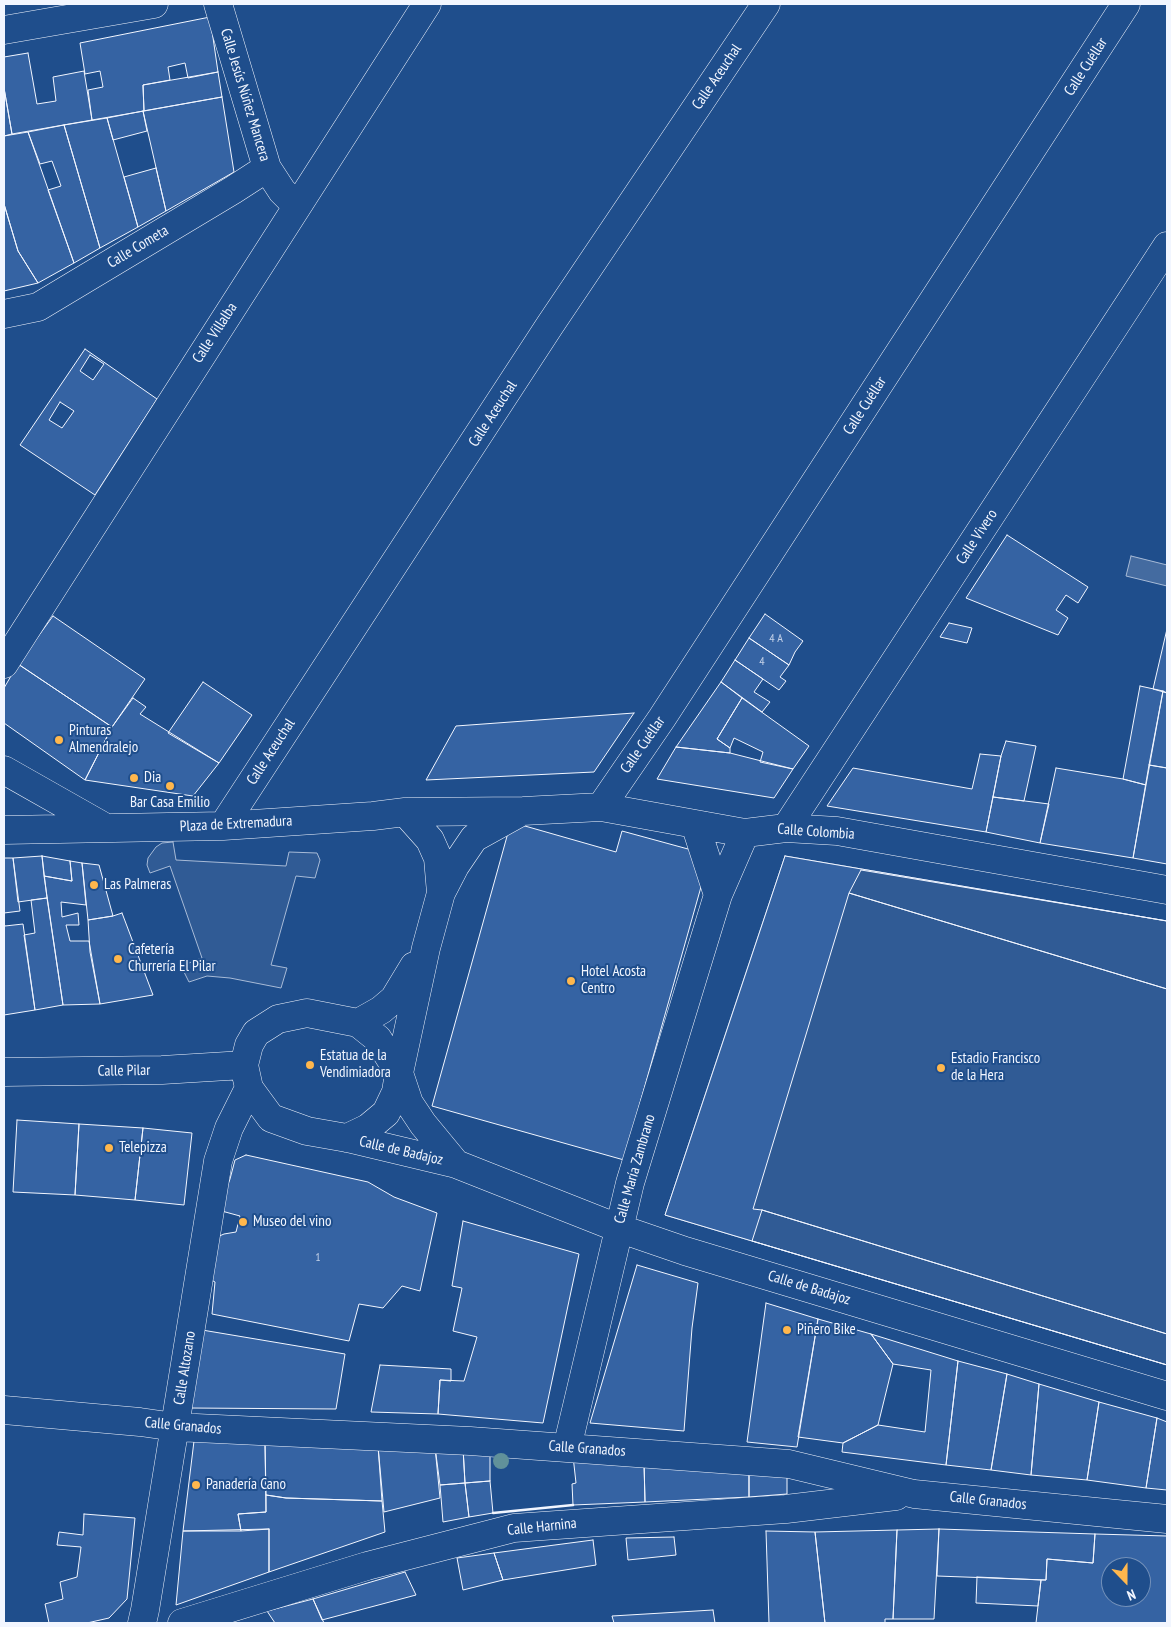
<!DOCTYPE html>
<meta charset="utf-8">
<style>
body{margin:0}
#map{position:relative;width:1171px;height:1627px;overflow:hidden;background:#1f4e8c;font-family:"PT Sans Narrow",sans-serif}
canvas{display:block}
.frame{position:absolute;inset:0;border:5px solid #f2f6ff;pointer-events:none}
.north{position:absolute;left:1101px;top:1557px;width:50px;height:50px;box-sizing:border-box;background:#1f4e8c;border:1px solid #7391ba;border-radius:50%;rotate:158deg;font-size:14px;font-weight:700;line-height:20px;text-align:center;color:#f2f6ff}
.north::after{content:'';display:block;margin:auto;width:18px;height:22px;background:#ffb74d;clip-path:polygon(50% 0,100% 100%,50% 72%,0 100%)}
</style>
<div id="map">
<canvas width="1171" height="1627"></canvas>
<div class="frame"></div>
<div class="north">N</div>
</div>
<script>
const c = document.querySelector('canvas').getContext('2d');
c.lineJoin = 'round';
function paint(path, color) {
  c.fillStyle = color;
  c.fill(path, 'evenodd');
}
function shape(rows) {
  const path = new Path2D();
  for (const r of rows) {
    path.moveTo(r[0], r[1]);
    for (let i = 2; i < r.length; i += 2) path.lineTo(r[i], r[i + 1]);
  }
  return path;
}
function stroke(path, color, width, dash) {
  c.strokeStyle = color;
  c.lineWidth = width;
  c.lineCap = dash ? 'butt' : 'round';
  c.setLineDash(dash || []);
  c.stroke(path);
}
function drawText(font, color, halo, rows, align = 'center') {
  c.font = font + ' "PT Sans Narrow",sans-serif';
  c.lineWidth = 4;
  c.setLineDash([]);
  c.textBaseline = 'middle';
  c.strokeStyle = halo;
  c.fillStyle = color;
  for (const [text, x, y, turn = 0] of rows) {
    c.save();
    c.translate(x, y);
    c.rotate((+turn || 0) * Math.PI / 180);
    c.textAlign = isNaN(turn) ? turn : align;
    if (halo) c.strokeText(text, 0, 0);
    c.fillText(text, 0, 0);
    c.restore();
  }
}
const built = shape([
 [173,842,176,860,286,866,289,852,317,853,320,860,315,878,296,876,271,965,287,968,281,988,230,978,207,976,189,982,181,966,202,958,170,866,150,873,147,865,148,858,156,847,162,843,173,842],
 [785,856,1167,921,1167,1365,665,1215,785,856]
]);
paint(built, '#305b95');
stroke(built, '#a8bbd7', 1);
const water = shape([
 [1131,556,1167,565,1167,586,1126,576,1131,556]
]);
paint(water, '#446ba0');
stroke(water, '#a8bbd7', 1);
const building = shape([
 [210,17,218,72,188,78,185,63,168,67,170,80,143,85,144,111,92,120,88,90,103,87,100,71,85,74,80,43,210,17],
 [28,53,37,104,56,101,53,77,84,71,92,120,12,134,4,88,4,57,28,53],
 [218,72,222,97,144,111,143,85,218,72],
 [4,88,12,134,4,136,4,88],
 [222,97,234,172,166,211,143,111,222,97],
 [143,111,147,131,113,140,107,118,143,111],
 [107,118,138,227,100,248,64,125,107,118],
 [64,125,100,248,74,263,48,190,61,186,52,161,40,164,28,132,64,125],
 [28,132,74,263,38,283,18,251,4,204,4,136,28,132],
 [156,168,166,211,138,227,124,177,156,168],
 [4,204,18,251,38,283,4,291,4,204],
 [85,349,157,399,95,495,20,445,85,349],
 [90,355,104,364,93,380,80,371,90,355],
 [60,402,74,411,62,428,49,420,60,402],
 [1007,535,1088,587,1078,603,1066,595,1056,610,1068,618,1058,635,966,598,1007,535],
 [765,614,803,641,795,652,789,665,749,638,765,614],
 [53,616,145,679,112,727,18,664,53,616],
 [949,623,972,628,967,643,940,637,949,623],
 [1167,629,1167,693,1153,689,1167,629],
 [749,638,789,665,780,677,786,681,779,690,735,660,749,638],
 [735,660,763,679,754,692,770,702,762,712,721,682,735,660],
 [18,664,112,727,85,780,4,723,4,688,18,664],
 [203,682,252,715,219,763,168,733,203,682],
 [721,682,742,698,717,739,730,748,730,753,676,747,721,682],
 [1140,686,1163,691,1146,785,1123,779,1140,686],
 [1163,691,1167,693,1167,768,1149,765,1163,691],
 [133,698,146,707,140,714,219,763,193,796,85,780,112,727,133,698],
 [742,698,809,746,793,769,760,762,763,752,734,738,730,748,717,739,742,698],
 [634,713,594,772,426,780,456,726,634,713],
 [1006,741,1036,746,1024,801,993,797,1001,756,1006,741],
 [676,747,730,753,793,769,774,798,657,779,676,747],
 [980,754,1001,756,986,832,827,806,853,768,972,789,980,754],
 [1149,765,1167,768,1167,864,1133,858,1149,765],
 [1056,768,1123,779,1146,785,1133,858,1040,843,1056,768],
 [993,797,1049,804,1040,843,986,832,993,797],
 [511,822,616,852,622,831,710,855,624,1160,432,1106,511,822],
 [42,856,47,898,18,902,13,858,42,856],
 [42,856,70,861,72,881,44,876,42,856],
 [785,856,1167,921,1167,989,849,893,753,1209,762,1210,1167,1334,1167,1365,665,1215,785,856],
 [4,858,13,858,20,911,4,913,4,858],
 [70,861,82,863,86,905,61,902,62,917,78,913,79,925,66,925,70,941,89,941,100,1004,63,1005,44,876,72,881,70,861],
 [82,863,99,865,113,916,88,920,82,863],
 [861,870,1167,921,1167,989,849,893,861,870],
 [47,898,63,1005,35,1010,24,935,35,933,31,900,47,898],
 [122,913,153,995,100,1004,90,952,88,920,113,916,122,913],
 [4,924,5,926,23,924,35,1010,4,1015,4,924],
 [17,1120,79,1124,75,1195,13,1192,17,1120],
 [79,1124,143,1128,135,1200,75,1195,79,1124],
 [143,1128,192,1133,184,1205,135,1200,143,1128],
 [246,1155,368,1182,394,1197,437,1213,420,1291,402,1286,383,1308,359,1304,349,1341,212,1314,215,1282,206,1277,210,1240,224,1234,236,1232,240,1216,218,1210,230,1179,235,1160,246,1155],
 [762,1210,1167,1334,1167,1365,752,1241,762,1210],
 [463,1221,579,1254,543,1423,438,1414,440,1380,464,1381,477,1337,453,1331,462,1288,452,1286,463,1221],
 [637,1265,698,1283,692,1328,684,1431,590,1423,637,1265],
 [766,1303,818,1319,797,1447,747,1442,766,1303],
 [818,1319,871,1334,893,1364,878,1425,843,1443,798,1437,818,1319],
 [202,1330,345,1354,336,1409,189,1408,202,1330],
 [871,1334,958,1361,946,1465,842,1452,843,1443,878,1425,925,1432,931,1370,893,1364,871,1334],
 [958,1361,1007,1374,991,1470,946,1465,958,1361],
 [380,1365,451,1369,451,1381,440,1380,438,1414,371,1412,380,1365],
 [1007,1374,1039,1384,1031,1475,991,1470,1007,1374],
 [1039,1384,1099,1402,1087,1480,1031,1475,1039,1384],
 [1099,1402,1157,1418,1146,1488,1087,1480,1099,1402],
 [1157,1418,1167,1422,1167,1490,1146,1488,1157,1418],
 [194,1441,265,1443,266,1512,238,1514,241,1531,183,1531,194,1441],
 [265,1443,378,1446,382,1501,286,1498,266,1495,265,1443],
 [378,1446,435,1447,440,1498,384,1512,378,1446],
 [435,1447,463,1448,465,1483,440,1485,435,1447],
 [463,1448,490,1450,490,1481,465,1483,463,1448],
 [573,1456,644,1462,645,1502,573,1505,572,1484,576,1483,573,1456],
 [644,1462,749,1469,749,1497,645,1502,644,1462],
 [749,1469,787,1472,787,1494,749,1497,749,1469],
 [490,1481,493,1513,469,1517,465,1483,490,1481],
 [465,1483,469,1517,443,1522,440,1485,465,1483],
 [266,1495,286,1498,382,1501,385,1532,269,1572,269,1529,241,1531,238,1514,266,1512,266,1495],
 [84,1514,135,1518,127,1599,109,1618,87,1623,49,1623,45,1604,63,1599,60,1582,77,1577,81,1547,57,1545,59,1532,83,1535,84,1514],
 [269,1529,269,1572,176,1605,183,1531,269,1529],
 [939,1529,1095,1534,1093,1563,1047,1559,1046,1580,937,1576,939,1529],
 [939,1529,934,1619,893,1619,897,1530,939,1529],
 [897,1530,893,1619,885,1619,885,1623,825,1623,815,1532,897,1530],
 [766,1531,815,1532,825,1623,769,1623,766,1531],
 [1095,1534,1167,1536,1167,1623,1036,1623,1041,1580,1046,1580,1047,1559,1093,1563,1095,1534],
 [1111,1567,1141,1567,1141,1597,1111,1597,1111,1567],
 [674,1537,676,1555,628,1560,626,1538,674,1537],
 [593,1540,596,1565,503,1580,494,1553,593,1540],
 [494,1553,503,1580,463,1590,457,1558,494,1553],
 [405,1572,416,1595,322,1620,313,1599,405,1572],
 [977,1577,1041,1580,1038,1606,976,1603,977,1577],
 [313,1599,324,1623,275,1623,267,1611,313,1599],
 [713,1610,715,1623,614,1623,612,1616,713,1610]
]);
paint(building, '#3563a3');
stroke(building, '#f2f6ff', 1);
const minor = shape([
 [218,4,267,168,282,191,297,206],
 [4,30,154,4],
 [4,314,38,307,233,190,267,168],
 [4,664,427,4],
 [4,770,101,825,99,828],
 [601,807,662,718,1126,4],
 [405,812,430,840,438,858,441,893],
 [695,824,718,895],
 [223,826,550,325,766,4],
 [786,828,1167,246],
 [4,830,223,826,373,816,405,812,523,811,601,807,745,833,786,828,837,831,1167,890],
 [358,1023,381,1010,394,999,414,966],
 [4,1072,162,1070,244,1065],
 [347,1138,368,1128,386,1113,396,1092,399,1073,378,1039,358,1023,307,1013,278,1019,256,1033,249,1045,244,1065,249,1088,271,1118,307,1131,347,1138,456,1164,618,1228,685,1251,1167,1396],
 [456,1164,423,1124,409,1103,399,1073,426,948,441,893,455,866,474,838,519,813],
 [4,1410,140,1422,175,1427,470,1441,789,1464,914,1494,1167,1519],
 [567,1448,630,1183,718,895,745,833],
 [142,1623,145,1610,218,1161,229,1128,249,1088],
 [182,1623,367,1566,514,1528,786,1509,896,1496]
]);
stroke(minor, '#f2f6ff', 29);
stroke(minor, '#1f4e8c', 28);
stroke(shape([
 [493,1513,573,1505]
]), '#f2f6ff', 2.5);
c.fillStyle = '#61919a';
for (const [x, y] of [
 [501,1461]
]) {
  c.beginPath();
  c.arc(x, y, 8, 0, 2 * Math.PI);
  c.fill();
}
for (const [x, y, r, color] of [
 [59,740,5,"#ffb74d"],
 [134,778,5,"#ffb74d"],
 [170,786,5,"#ffb74d"],
 [94,885,5,"#ffb74d"],
 [118,959,5,"#ffb74d"],
 [571,981,5,"#ffb74d"],
 [310,1065,5,"#ffb74d"],
 [941,1068,5,"#ffb74d"],
 [109,1148,5,"#ffb74d"],
 [243,1222,5,"#ffb74d"],
 [787,1330,5,"#ffb74d"],
 [196,1485,5,"#ffb74d"]
]) {
  const dot = new Path2D();
  dot.arc(x, y, r, 0, 2 * Math.PI);
  c.fillStyle = color;
  c.fill(dot);
  stroke(dot, '#1f4e8c', 2);
}
drawText('12px', '#c3d1e8', null, [
 ["4 A",776,639],
 ["4",762,662],
 ["1",318,1258]
]);
drawText('15px', '#f2f6ff', '#1f4e8c', [
 ["Calle Cuéllar",1086,67,-57],
 ["Calle Aceuchal",717,77,-56],
 ["Calle Jesús Núñez Mancera",245,95,73],
 ["Calle Cometa",138,247,-31],
 ["Calle Villalba",215,333,-57],
 ["Calle Cuéllar",865,406,-57],
 ["Calle Aceuchal",493,414,-57],
 ["Calle Vivero",977,537,-57],
 ["Calle Cuéllar",643,745,-55],
 ["Calle Aceuchal",271,752,-57],
 ["Plaza de Extremadura",236,824,-3],
 ["Calle Colombia",816,832,4],
 ["Calle Pilar",124,1071,-1],
 ["Calle de Badajoz",401,1151,13],
 ["Calle María Zambrano",635,1169,-74],
 ["Calle de Badajoz",809,1288,17],
 ["Calle Altozano",185,1368,-81],
 ["Calle Granados",183,1426,5],
 ["Calle Granados",587,1449,4],
 ["Calle Granados",988,1501,6],
 ["Calle Harnina",542,1527,-6]
]);
drawText('15px', '#f2f6ff', '#1f4e8c', [
 ["Pinturas",69,731],
 ["Almendralejo",69,748],
 ["Dia",144,778],
 ["Bar Casa Emilio",170,803,"center"],
 ["Las Palmeras",104,885],
 ["Cafetería",128,950],
 ["Churrería El Pilar",128,967],
 ["Hotel Acosta",581,972],
 ["Centro",581,989],
 ["Estatua de la",320,1056],
 ["Vendimiadora",320,1073],
 ["Estadio Francisco",951,1059],
 ["de la Hera",951,1076],
 ["Telepizza",119,1148],
 ["Museo del vino",253,1222],
 ["Piñero Bike",797,1330],
 ["Panadería Cano",206,1485]
], 'left');
</script>
